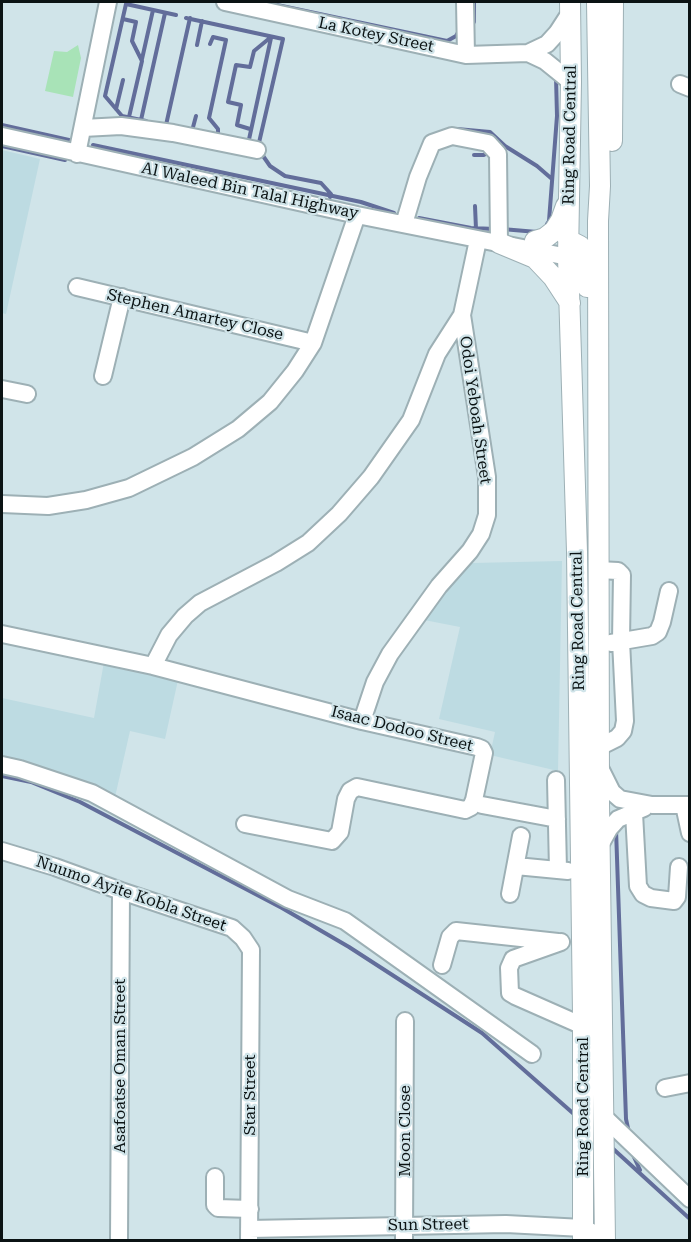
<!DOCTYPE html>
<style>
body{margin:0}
#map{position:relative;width:691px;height:1242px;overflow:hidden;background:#d0e4e9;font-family:"Roboto Serif",serif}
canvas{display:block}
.frame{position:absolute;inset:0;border:3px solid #0b1314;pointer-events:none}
</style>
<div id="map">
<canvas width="691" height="1242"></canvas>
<div class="frame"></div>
</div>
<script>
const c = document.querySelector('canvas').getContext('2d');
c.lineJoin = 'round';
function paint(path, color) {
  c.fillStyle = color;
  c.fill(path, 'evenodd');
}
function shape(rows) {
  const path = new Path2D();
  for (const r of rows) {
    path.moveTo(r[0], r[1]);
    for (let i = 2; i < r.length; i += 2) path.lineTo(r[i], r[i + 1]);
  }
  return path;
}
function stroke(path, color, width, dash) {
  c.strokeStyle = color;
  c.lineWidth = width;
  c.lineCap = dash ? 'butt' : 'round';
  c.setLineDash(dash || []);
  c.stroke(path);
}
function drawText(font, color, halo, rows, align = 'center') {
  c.font = font + ' "Roboto Serif",serif';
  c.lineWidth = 4.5;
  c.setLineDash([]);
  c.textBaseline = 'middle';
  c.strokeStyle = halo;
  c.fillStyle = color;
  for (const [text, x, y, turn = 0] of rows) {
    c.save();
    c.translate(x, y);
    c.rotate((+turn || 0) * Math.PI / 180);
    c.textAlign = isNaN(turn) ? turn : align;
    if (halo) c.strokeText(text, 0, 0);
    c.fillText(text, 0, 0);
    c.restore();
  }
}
paint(shape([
 [2,150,40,159,6,314,2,313],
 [562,561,558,771,490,755,495,732,439,719,460,627,419,619,461,567,472,563],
 [104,662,178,680,165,739,130,731,115,797,2,760,2,698,94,718]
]), '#bddbe2');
paint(shape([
 [78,45,81,58,73,97,45,91,54,51,67,52]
]), '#a8e3b7');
stroke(shape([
 [263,2,447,41,456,36,460,29],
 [186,18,283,39,258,147],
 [123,19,136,22,132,41,142,61,129,117],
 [474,22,474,2],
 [210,44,213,37,226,40,209,118,218,129,218,137],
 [197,45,202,21],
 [142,59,153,10],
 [116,109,123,80],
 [141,120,165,13],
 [146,121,122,116,105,96,126,4,176,15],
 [2,125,69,140],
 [166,125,190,18],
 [250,129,237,125,241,105,228,102,236,65,250,67,254,51,271,37],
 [457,129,490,132,505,146,537,166,552,179],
 [192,131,196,116],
 [248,144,271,38],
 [93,145,361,202,394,213],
 [2,146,65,160],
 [261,153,270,166,285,176,321,183,331,194,330,197],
 [474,155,484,155,490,150],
 [475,206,476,229],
 [419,218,471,228,495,229],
 [547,224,549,221,557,116,556,77],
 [502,229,537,232],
 [2,776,31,782,80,802,282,908,349,947,482,1033,575,1115],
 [616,829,626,1119,629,1133],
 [610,1146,690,1219],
 [633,1155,640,1170]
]), '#626d9a', 4);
const minor = shape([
 [225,2,466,55,528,53,547,44,557,33,570,13],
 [465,2,466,55],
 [528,53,545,61,571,82],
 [680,84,690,88],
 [83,128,121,126,173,133,257,150],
 [2,136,357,215,568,257],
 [77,154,108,2],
 [404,224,418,177,432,143,452,136,488,143,498,154,499,243],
 [77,287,313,343],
 [103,376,122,297],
 [2,389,27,394],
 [2,504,48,506,86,500,129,488,193,457,238,429,270,402,295,371,313,343,357,215],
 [598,570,618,571,622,575,621,641,625,721,623,731,617,738,599,747],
 [2,634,153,666,362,721,477,747,482,749,484,753,474,800,471,807,465,810,357,787,350,791,346,799,340,832,332,841,245,824],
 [611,643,652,636,658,632,662,622,669,591],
 [153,666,169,635,185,616,200,603,276,563,308,543,339,514,371,477,411,420,437,354,462,315,478,240],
 [362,721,375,682,390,654,439,586,470,551,481,534,487,515,487,477,462,315],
 [2,765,20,769,92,793,288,899,345,921,532,1054],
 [599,766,612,792,620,799,652,805,690,805],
 [556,780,558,870],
 [482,805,557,819],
 [684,805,690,833],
 [634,813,638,886,643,894,651,898,674,901,677,897,679,867],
 [599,847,609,829,618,819,644,808],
 [2,851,55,867,121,891,232,928,243,938,251,950,249,1240],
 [516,866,568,871],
 [510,894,521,836],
 [561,942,513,959,509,968,510,993,515,996,583,1026],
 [442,965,450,937,456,931,558,942],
 [665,1088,690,1083],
 [603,1116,690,1199],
 [215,1177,215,1205,218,1208,250,1209],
 [249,1229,506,1224,583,1228,605,1238],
 [119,1240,121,891],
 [404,1240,405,1021]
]);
const major = shape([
 [570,2,571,82,568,257,577,552,583,1014,583,1240],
 [597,2,600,186,598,221,599,802,605,1240],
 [612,141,613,2],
 [568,240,580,246,582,250,586,270,587,287],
 [535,241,545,238,554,231,561,220,566,206],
 [499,243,535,258,553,277,570,303]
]);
stroke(minor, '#9db0b5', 20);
stroke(major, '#9db0b5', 22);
stroke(minor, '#fff', 16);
stroke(major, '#fff', 20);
drawText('16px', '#0b1314', '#d0e4e9', [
 ["La Kotey Street",376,35,12],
 ["Ring Road Central",570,135,-89],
 ["Al Waleed Bin Talal Highway",250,191,12],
 ["Stephen Amartey Close",195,315,13],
 ["Odoi Yeboah Street",475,410,82],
 ["Ring Road Central",578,621,-91],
 ["Isaac Dodoo Street",402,729,14],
 ["Nuumo Ayite Kobla Street",131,894,19],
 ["Asafoatse Oman Street",120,1066,-90],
 ["Star Street",250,1095,-90],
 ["Ring Road Central",583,1107,-90],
 ["Moon Close",405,1131,-90],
 ["Sun Street",428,1225,-1]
]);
</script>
